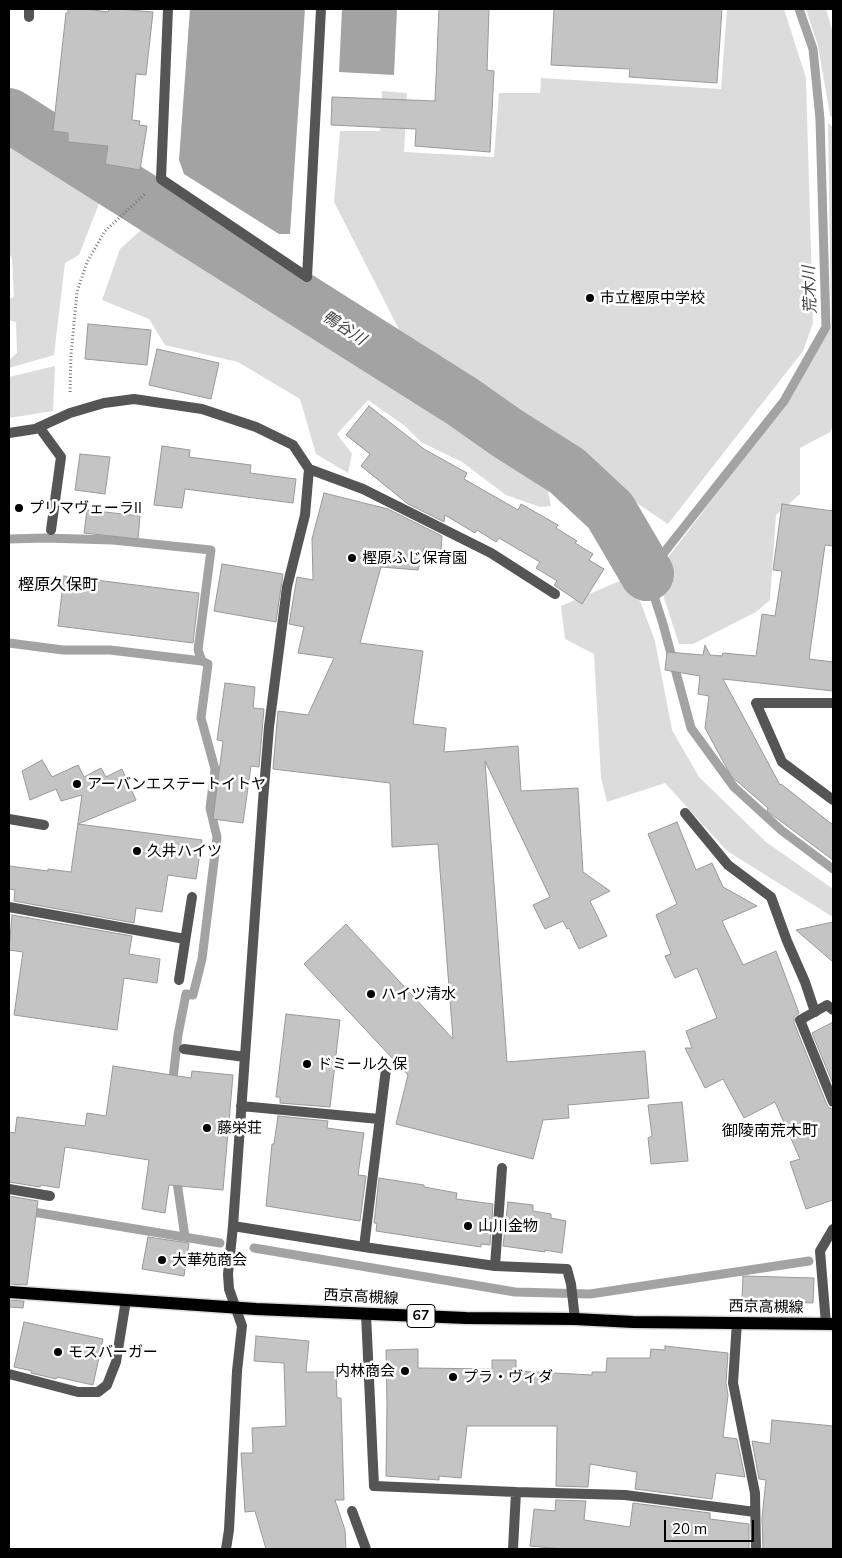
<!DOCTYPE html>
<meta charset="utf-8">
<style>
body{margin:0}
#map{position:relative;width:842px;height:1558px;overflow:hidden;background:#fff;font-family:Mulish,sans-serif}
canvas{display:block}
.frame{position:absolute;inset:0;border:10px solid #000;pointer-events:none}
.scale{position:absolute;left:664px;top:1520px;width:90px;height:22px;box-sizing:border-box;border:2px solid #000;border-top:0;padding-left:6px;font-size:15px;line-height:18px;white-space:nowrap;color:#000;-webkit-text-stroke:4px #fff;paint-order:stroke}
</style>
<div id="map">
<canvas width="842" height="1558"></canvas>
<div class="frame"></div>
<div class="scale">20 m</div>
</div>
<script>
const c = document.querySelector('canvas').getContext('2d');
c.lineJoin = 'round';
function paint(path, color) {
  c.fillStyle = color;
  c.fill(path, 'evenodd');
}
function shape(rows) {
  const path = new Path2D();
  for (const r of rows) {
    path.moveTo(r[0], r[1]);
    for (let i = 2; i < r.length; i += 2) path.lineTo(r[i], r[i + 1]);
  }
  return path;
}
function stroke(path, color, width, dash) {
  c.strokeStyle = color;
  c.lineWidth = width;
  c.lineCap = dash ? 'butt' : 'round';
  c.setLineDash(dash || []);
  c.stroke(path);
}
function drawText(font, color, halo, rows, align = 'center') {
  c.font = font + ' Mulish,"Noto Sans JP",sans-serif';
  c.lineWidth = 5;
  c.setLineDash([]);
  c.textBaseline = 'middle';
  c.strokeStyle = halo;
  c.fillStyle = color;
  for (const [text, x, y, turn = 0] of rows) {
    c.save();
    c.translate(x, y);
    c.rotate((+turn || 0) * Math.PI / 180);
    c.textAlign = isNaN(turn) ? turn : align;
    if (halo) c.strokeText(text, 0, 0);
    c.fillText(text, 0, 0);
    c.restore();
  }
}
paint(shape([
 [727,9,784,9,806,78,813,323,803,351,668,524,410,351,334,202,340,131,380,131,382,91,407,93,404,152,494,157,499,93,540,93,541,78,721,89],
 [806,9,826,9,833,33,833,119,830,115,818,46],
 [828,123,833,127,833,426,830,432,800,448,800,494,776,515,770,600,756,612,693,644,679,644,656,573,793,394,831,324],
 [9,142,59,175,84,183,100,201,79,255,65,263,54,355,9,368,9,360,17,353,16,322,9,320,9,299,14,297,12,259,9,252],
 [152,220,544,472,551,506,540,507,506,495,462,462,421,442,405,426,368,400,337,434,352,454,348,473,316,454,300,399,238,362,165,345,149,319,102,300,120,249],
 [55,366,53,411,9,418,9,377],
 [629,577,642,606,655,641,672,730,699,777,766,842,833,889,833,917,727,851,665,783,607,802,601,778,594,654,565,639,561,606]
]), '#dcdcdc');
paint(shape([
 [190,9,305,9,290,234,279,234,184,174,179,160],
 [342,9,397,9,394,75,339,72]
]), '#a3a3a3');
stroke(shape([
 [799,9,813,49,820,119,826,327,784,401,647,574,663,624,691,728,734,787,781,830,833,869],
 [9,539,45,538,113,540,211,550,198,650,202,661,208,664,201,718,215,769,210,808,217,837,202,959,193,995,186,994,178,1035,172,1087],
 [9,643,63,650,110,650,202,661],
 [176,1175,185,1237],
 [9,1208,220,1243],
 [254,1248,515,1292,590,1294,809,1261]
]), '#a3a3a3', 9);
stroke(shape([
 [9,115,463,402,507,433,567,471,610,511,647,574]
]), '#a3a3a3', 54);
const building = shape([
 [68,9,85,9,108,12,109,9,119,9,153,12,146,75,136,74,132,120,140,121,139,125,147,126,140,170,105,164,108,146,68,142,68,133,53,131,66,13,68,13,68,9],
 [439,9,489,9,487,70,494,71,490,152,415,146,416,129,331,125,332,97,435,101,439,9],
 [554,9,722,9,717,83,629,77,630,69,551,65,554,9],
 [88,324,151,330,147,365,85,359,88,324],
 [157,349,219,363,211,399,149,385,157,349],
 [369,406,424,449,467,473,464,479,518,510,521,504,558,525,556,528,577,541,575,543,593,554,589,560,604,569,582,604,554,585,557,581,536,568,540,562,499,538,496,542,477,530,475,533,445,515,444,522,408,504,361,466,370,454,346,435,369,406],
 [162,446,190,450,189,457,251,465,250,473,296,479,293,503,185,489,182,508,154,505,162,446],
 [80,454,110,457,105,494,75,490,80,454],
 [324,493,388,509,442,536,441,552,424,548,418,570,381,567,360,643,423,651,413,724,446,728,444,752,518,746,521,791,578,788,583,872,610,891,590,901,607,936,579,949,569,928,567,929,563,921,545,929,533,905,550,897,485,761,507,1062,645,1051,649,1098,568,1105,569,1118,543,1120,533,1159,396,1124,408,1075,304,964,346,924,453,1039,438,844,392,847,390,783,273,769,278,711,308,715,334,658,298,653,304,627,289,624,297,577,313,580,312,539,324,493],
 [782,504,833,511,833,546,825,545,809,659,833,662,833,691,723,679,780,785,781,784,833,825,833,860,767,811,768,808,731,776,705,728,709,696,698,694,700,676,665,670,667,652,703,655,705,645,710,655,722,656,723,653,756,656,762,614,775,616,782,571,773,570,782,504],
 [87,510,140,516,138,539,84,533,87,510],
 [222,564,283,574,276,622,214,611,222,564],
 [64,576,199,593,193,643,58,626,64,576],
 [225,683,255,687,253,708,264,709,259,767,251,766,243,823,213,819,223,741,217,740,225,683],
 [42,760,52,777,78,765,84,777,101,768,106,777,122,769,136,800,78,824,202,840,196,879,168,875,162,912,136,908,134,923,14,901,15,890,9,889,9,866,48,871,48,869,71,872,82,795,61,801,56,789,30,800,22,771,42,760],
 [677,822,696,870,712,863,723,887,757,906,722,921,743,965,776,951,799,1013,794,1017,794,1023,827,1105,829,1108,833,1109,833,1200,806,1209,790,1162,800,1159,775,1102,744,1118,723,1079,705,1088,685,1048,692,1048,686,1031,717,1018,697,968,675,978,665,956,671,954,656,915,677,904,648,834,677,822],
 [12,915,132,936,129,954,160,959,157,983,124,978,117,1030,14,1015,23,952,9,950,12,915],
 [833,922,833,962,796,930,833,922],
 [286,1014,340,1020,330,1107,280,1103,280,1097,276,1097,286,1014],
 [833,1022,833,1084,812,1033,833,1022],
 [113,1066,191,1078,192,1071,233,1075,223,1190,169,1185,165,1213,142,1209,149,1160,65,1147,59,1188,41,1185,40,1187,9,1182,9,1132,15,1133,17,1117,85,1126,87,1113,106,1116,113,1066],
 [682,1102,688,1161,651,1164,648,1138,652,1136,648,1105,682,1102],
 [278,1116,328,1121,327,1128,364,1133,358,1175,366,1176,360,1221,266,1206,272,1144,274,1144,278,1116],
 [379,1178,424,1185,424,1187,457,1193,456,1199,493,1204,490,1245,481,1244,481,1247,376,1231,377,1223,374,1223,379,1178],
 [9,1196,38,1201,27,1285,9,1284,9,1196],
 [508,1202,533,1205,533,1211,551,1214,551,1218,566,1221,562,1253,545,1250,545,1252,503,1246,508,1202],
 [148,1237,189,1243,184,1276,142,1269,148,1237],
 [743,1276,814,1278,813,1303,742,1300,743,1276],
 [9,1300,24,1301,23,1308,9,1307,9,1300],
 [24,1322,103,1339,93,1385,57,1377,56,1379,31,1373,32,1371,14,1367,24,1322],
 [256,1336,309,1341,306,1372,336,1372,337,1398,341,1398,344,1500,335,1500,345,1530,346,1549,266,1549,255,1511,245,1512,241,1453,253,1453,252,1428,286,1426,284,1363,254,1361,256,1336],
 [665,1346,728,1353,726,1383,728,1395,723,1437,737,1439,745,1477,716,1473,712,1499,635,1489,637,1472,590,1464,588,1487,556,1486,557,1426,467,1426,461,1478,439,1476,439,1480,386,1476,387,1403,386,1350,418,1349,418,1368,492,1369,492,1360,516,1360,516,1371,592,1375,592,1372,606,1372,607,1358,650,1358,651,1349,665,1350,665,1346],
 [772,1420,833,1426,833,1549,763,1549,762,1518,766,1480,759,1479,752,1441,770,1444,772,1420],
 [556,1500,586,1501,584,1520,630,1527,633,1503,710,1513,710,1519,749,1524,749,1549,562,1549,530,1546,534,1509,555,1511,556,1500]
]);
paint(building, '#c4c4c4');
stroke(building, '#999', 1);
const primary = shape([
 [9,1292,256,1309,466,1318,575,1319,633,1322,833,1324]
]);
stroke(primary, '#dbdbdb', 15);
stroke(shape([
 [70,392,71,355,77,292,87,262,105,231,146,193]
]), '#777', 3, [1, 2.5]);
stroke(shape([
 [685,813,728,865,771,897,787,941,805,982,815,1012],
 [9,1374,78,1392,98,1392,107,1385,116,1362,126,1300]
]), '#555', 10);
stroke(shape([
 [168,9,161,179,307,277,321,9],
 [29,17,29,9],
 [39,427,61,457,51,530],
 [9,433,35,429,70,413,104,403,134,399,202,409,256,427,293,445,309,469,363,489,491,553,555,594],
 [833,703,756,703,782,762,833,800],
 [9,819,44,825],
 [9,907,185,939],
 [179,980,192,897],
 [833,1010,827,1005,800,1020,833,1102],
 [184,1049,245,1057],
 [241,1106,379,1119],
 [9,1189,50,1196],
 [233,1226,364,1247,495,1266,567,1269,571,1284,575,1319],
 [364,1247,386,1069],
 [495,1266,502,1168],
 [366,1314,374,1486,516,1492,625,1495,755,1512],
 [737,1322,733,1383,755,1493,756,1549],
 [826,1324,820,1251,833,1229],
 [352,1511,366,1549],
 [226,1549,229,1530,237,1371,242,1326,229,1289,228,1274,233,1226,263,801,269,727,287,587,305,515,309,469],
 [513,1549,516,1492]
]), '#555', 10);
stroke(primary, '#000', 12);
for (const [x, y, r, color] of [
 [590,298,5,"#000"],
 [19,508,5,"#000"],
 [352,558,5,"#000"],
 [77,784,5,"#000"],
 [137,851,5,"#000"],
 [371,994,5,"#000"],
 [307,1064,5,"#000"],
 [207,1128,5,"#000"],
 [468,1226,5,"#000"],
 [162,1260,5,"#000"],
 [58,1352,5,"#000"],
 [405,1371,5,"#000"],
 [453,1377,5,"#000"]
]) {
  const dot = new Path2D();
  dot.arc(x, y, r, 0, 2 * Math.PI);
  c.fillStyle = color;
  c.fill(dot);
  stroke(dot, '#fff', 2);
}
for (const [x, y, w] of [
 [421,1316,28]
]) {
  const box = new Path2D();
  box.roundRect(x - w / 2, y - 11.5, w, 23, 4);
  c.fillStyle = '#fff';
  c.fill(box);
  stroke(box, '#000', 1);
}
drawText('bold 14px', '#000', null, [
 ["67",421,1316]
]);
drawText('15px', '#000', '#fff', [
 ["市立樫原中学校",600,298],
 ["プリマヴェーラII",29,508],
 ["樫原ふじ保育園",362,558],
 ["アーバンエステートイトヤ",87,784],
 ["久井ハイツ",147,851],
 ["ハイツ清水",381,994],
 ["ドミール久保",317,1064],
 ["藤栄荘",217,1128],
 ["山川金物",478,1226],
 ["大華苑商会",172,1260],
 ["モスバーガー",68,1352],
 ["内林商会",395,1371,"right"],
 ["プラ・ヴィダ",463,1377]
], 'left');
drawText('15px', '#000', '#fff', [
 ["西京高槻線",361,1297,3],
 ["西京高槻線",766,1307,1]
]);
drawText('italic 16px', '#444', '#fff', [
 ["荒木川",810,290,-92],
 ["鴨谷川",344,328,33]
]);
drawText('16px', '#000', '#fff', [
 ["樫原久保町",58,585],
 ["御陵南荒木町",770,1131]
]);
</script>
